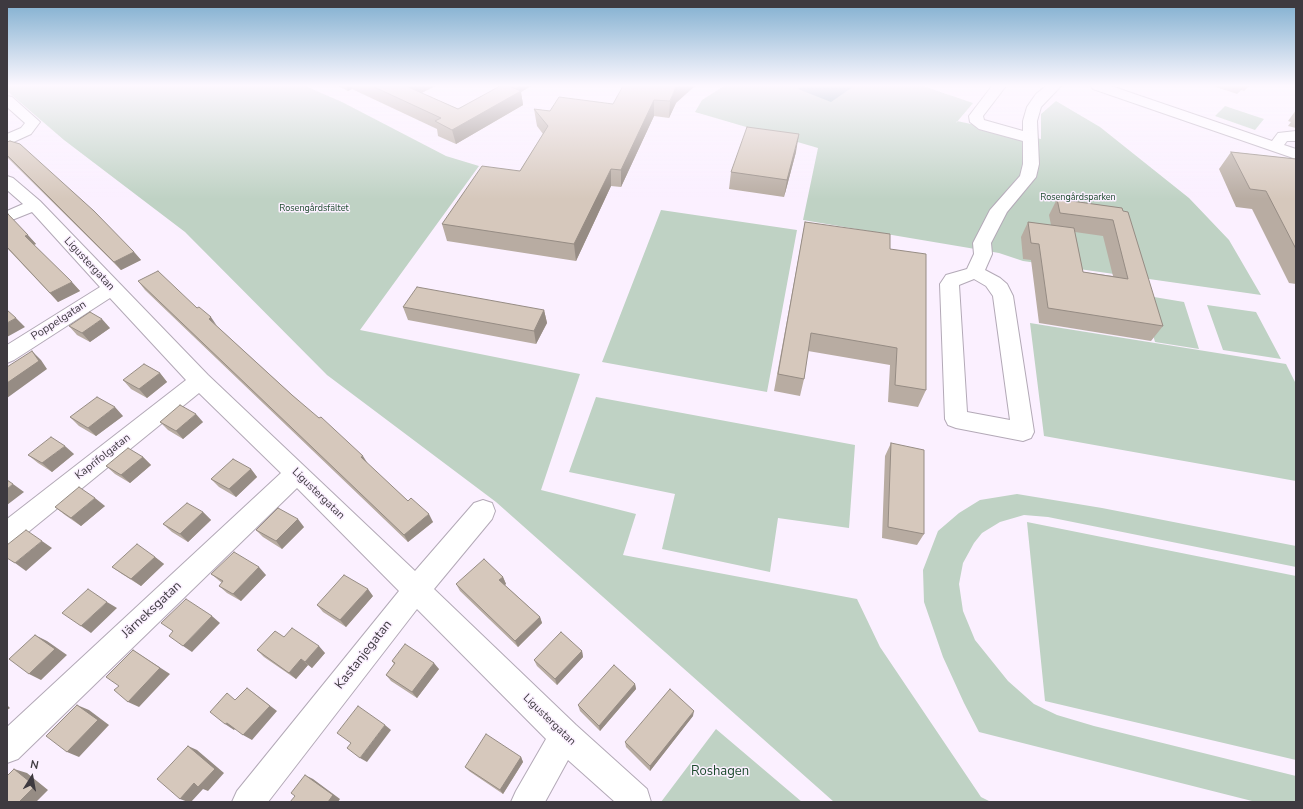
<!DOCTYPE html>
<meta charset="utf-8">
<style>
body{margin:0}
#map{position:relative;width:1303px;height:809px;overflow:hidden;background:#fbf0ff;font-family:"Nunito Sans",sans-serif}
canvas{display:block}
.frame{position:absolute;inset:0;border:8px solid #3e3a40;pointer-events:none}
.north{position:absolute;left:12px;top:757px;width:40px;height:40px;-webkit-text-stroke:3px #fbf0ff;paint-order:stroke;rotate:11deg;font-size:11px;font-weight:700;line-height:16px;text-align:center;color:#3e3a40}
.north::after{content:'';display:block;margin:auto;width:14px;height:18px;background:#3e3a40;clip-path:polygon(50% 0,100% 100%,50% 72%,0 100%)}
</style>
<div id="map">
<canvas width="1303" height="809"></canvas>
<div class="frame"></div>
<div class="north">N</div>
</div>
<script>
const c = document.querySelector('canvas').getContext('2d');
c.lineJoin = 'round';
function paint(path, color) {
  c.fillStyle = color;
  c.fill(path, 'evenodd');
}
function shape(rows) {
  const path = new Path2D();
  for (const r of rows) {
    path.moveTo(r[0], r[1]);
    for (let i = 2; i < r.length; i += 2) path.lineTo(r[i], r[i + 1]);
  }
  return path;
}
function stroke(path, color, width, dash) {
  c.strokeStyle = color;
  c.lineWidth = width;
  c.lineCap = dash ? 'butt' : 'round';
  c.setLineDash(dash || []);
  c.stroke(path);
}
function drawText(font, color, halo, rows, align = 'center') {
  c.font = font + ' "Nunito Sans",sans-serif';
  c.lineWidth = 3;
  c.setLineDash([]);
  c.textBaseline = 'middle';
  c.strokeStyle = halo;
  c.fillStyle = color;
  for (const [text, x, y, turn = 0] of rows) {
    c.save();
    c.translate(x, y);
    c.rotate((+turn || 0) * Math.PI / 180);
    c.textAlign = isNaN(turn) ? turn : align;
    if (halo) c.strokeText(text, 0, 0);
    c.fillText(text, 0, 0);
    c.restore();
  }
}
paint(shape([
 [7,86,305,86,342,102,446,156,479,166,360,330,580,374,541,490,636,514,623,555,857,599,880,647,981,797,991,802,834,802,496,502,327,375,185,232,64,140,7,91],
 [724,86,923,86,973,103,956,123,957,121,1041,139,1041,114,1056,101,1100,127,1189,198,1229,240,1261,295,1023,261,999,253,803,220,818,148,695,112,702,100],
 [1225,106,1264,119,1255,130,1215,116],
 [661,210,797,230,767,392,602,362],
 [1142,295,1184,302,1199,349,1155,342],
 [1207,305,1256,312,1281,359,1223,350],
 [1030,323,1286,364,1296,384,1296,481,1044,436],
 [596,397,855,445,849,528,778,518,770,572,662,549,675,494,569,472],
 [1017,494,1102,508,1296,546,1296,567,1048,517,1024,515,1000,522,982,533,974,543,963,563,959,584,963,611,975,640,1008,681,1034,704,1057,715,1094,726,1296,776,1296,802,1256,802,979,732,964,703,943,657,924,602,923,570,938,531,959,513,980,500],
 [1027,522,1296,576,1296,760,1045,701],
 [716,729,802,802,661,802]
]), '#bfd2c4');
paint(shape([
 [802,86,854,86,831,102,798,89]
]), '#81a6a9');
const minor = shape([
 [992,86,1006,86,983,116,984,120,1023,131,1023,121,1027,107,1036,94,1046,86,1061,86,1041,107,1037,121,1039,164,1036,177,1007,212,991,243,992,254,985,270,1000,278,1007,284,1013,296,1034,432,1031,438,1023,441,956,428,948,425,945,419,940,284,946,275,967,269,974,254,973,243,990,210,1020,176,1023,164,1023,141,979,129,970,122,969,116,992,86],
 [974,279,986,286,993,296,1010,420,967,412,959,285,974,279],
 [1091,86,1111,86,1272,141,1278,133,1296,131,1296,141,1287,141,1284,145,1296,149,1296,159,1093,89,1091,86],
 [7,96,12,97,40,122,31,134,7,145,7,134,21,128,25,123,7,107,7,96],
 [7,176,13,178,40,201,208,375,415,571,474,503,483,500,492,503,495,511,492,519,434,589,576,725,647,789,651,802,615,802,568,760,545,802,511,802,516,791,546,739,417,609,268,802,232,802,237,791,399,591,297,488,18,759,7,763,7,727,281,473,199,393,16,542,7,545,7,519,186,380,110,298,14,360,7,363,7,345,100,287,32,212,7,222,7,211,23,204,7,190,7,176]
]);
stroke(minor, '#b3a9b7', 2);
paint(minor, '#fff');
paint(shape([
 [338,86,435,86,422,93,458,109,500,86,531,86,521,92,523,105,456,144,438,136,437,129,352,89,348,91],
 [623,86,676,103,669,118,654,116,621,187,611,186,576,261,447,241,442,224,520,171,543,134,537,126,534,109,550,111,613,104],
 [1217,86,1249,86,1244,91,1241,90,1237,94,1216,87],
 [1296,110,1296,128,1288,126,1291,122,1288,121],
 [7,142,134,252,141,260,121,270,7,157],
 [796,152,784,197,729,189,731,172],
 [1231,152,1296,159,1296,284,1289,283,1252,209,1236,207,1219,169],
 [1057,199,1122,208,1163,326,1151,341,1039,323,1031,260,1023,259,1021,237,1028,222,1051,225,1049,215],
 [1075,232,1103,236,1113,276,1083,272],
 [7,215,36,244,34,245,80,291,58,302,7,248],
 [805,222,890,249,926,390,918,407,888,402,890,365,808,351,804,379,800,396,774,391],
 [138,281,197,308,408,501,433,522,408,542,145,290],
 [403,307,544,310,547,323,536,344,408,320],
 [69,326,110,328,90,342,77,335],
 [160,373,167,382,147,398,131,389,123,380],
 [123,416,96,436,79,426,70,417],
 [160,422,203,422,183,439,168,430],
 [891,443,924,534,917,545,882,538,885,456],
 [74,454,52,472,38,463,28,455],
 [143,457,151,465,130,483,115,474,106,466],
 [251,469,257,477,236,497,219,487,211,479],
 [105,506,81,526,65,515,55,507],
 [203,512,211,520,188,542,172,532,163,524],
 [304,527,282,549,263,537,256,530],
 [155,557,164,564,141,586,122,574,112,567],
 [211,574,266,575,241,601,227,593,219,586,222,583],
 [503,577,506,584,505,585,540,617,542,623,518,647,460,591,456,584],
 [373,596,346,627,323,612,317,605],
 [284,637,325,653,312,668,308,665,296,679,264,657,257,650],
 [582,651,583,657,557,685,537,666,534,660],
 [392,661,439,669,417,698,391,681,386,675,394,664],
 [635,684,636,689,600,731,580,711,578,705],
 [693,716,650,771,626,747,625,742],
 [521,757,523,762,503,794,469,771,465,767]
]), '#b8aca2');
paint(shape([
 [346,86,351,86,352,89,348,91],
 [405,86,435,86,409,99],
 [517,86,531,86,521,92,523,105,456,144,452,130,518,92],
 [677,86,695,86,676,103,669,118,670,101,676,87],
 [1243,86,1244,86,1237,94],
 [654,100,654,116,621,187,621,170],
 [799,134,796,152,784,197,787,180],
 [611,169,611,186,576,261,574,244],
 [28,235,36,244,33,245,25,236],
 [134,252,141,260,121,270,114,262],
 [72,282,80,291,58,302,50,293],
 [544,310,547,323,536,344,534,331],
 [211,317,217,326,209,319],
 [16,318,25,327,7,337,7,323],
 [102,319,110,328,90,342,82,333],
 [32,351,41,360,47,369,7,398,7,383],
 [160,373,167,382,147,398,139,389],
 [115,407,123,416,96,436,88,428],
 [196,414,203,422,183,439,176,431],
 [65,446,74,454,52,472,42,463],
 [363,456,368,464,361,457],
 [143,457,151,465,130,483,121,475],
 [251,469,257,477,236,497,229,489],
 [13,484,24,492,7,505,7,489],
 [95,498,105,506,81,526,71,518],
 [203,512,211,520,188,542,180,534],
 [429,514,433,522,408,542,404,535],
 [298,519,304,527,282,549,276,541],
 [42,541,52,548,26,571,15,563],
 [155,557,164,564,141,586,131,579],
 [259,567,266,575,241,601,233,594],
 [503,577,506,584,502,587,499,580],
 [368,589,373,596,346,627,340,620],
 [107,602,117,608,91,633,81,626],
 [212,616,220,623,192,652,183,646],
 [540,617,542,623,518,647,515,641],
 [35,635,47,641,67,655,41,680,29,674],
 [319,646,325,653,312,668,305,662],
 [133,650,170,674,139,707,128,702],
 [582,651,583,657,557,685,555,679],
 [301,659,308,665,296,679,289,673],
 [434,663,439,669,417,698,412,692],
 [635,684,636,689,600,731,599,726],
 [247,688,277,711,252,740,243,735],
 [7,705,10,708,7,710],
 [77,705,89,710,109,725,79,757,67,752],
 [694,711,693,716,650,771,650,766],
 [227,723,236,728,234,730,225,724],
 [385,725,391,730,367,762,360,758],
 [188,746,197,750,224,773,208,791,203,789,191,802,188,802,180,799],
 [521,757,523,762,503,794,500,790],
 [14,769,27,773,48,790,36,802,19,802],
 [305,775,313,779,340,799,338,802,328,802]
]), '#968c84');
const building = shape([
 [372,86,406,86,458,109,500,86,509,86,521,91,452,130,435,121,441,118,372,86],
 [623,86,677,86,676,87,670,101,654,100,621,170,611,169,574,244,442,224,482,166,520,171,548,126,534,109,550,111,559,97,613,104,623,86],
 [747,127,799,134,787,180,731,172,747,127],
 [10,141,20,144,94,211,134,252,114,262,7,155,7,142,10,141],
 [1231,152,1296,159,1296,249,1266,191,1250,189,1231,152],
 [1057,199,1122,208,1123,211,1128,212,1163,326,1048,308,1039,244,1031,243,1028,222,1074,228,1083,272,1128,279,1113,220,1060,213,1057,199],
 [8,214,28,235,25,236,72,282,50,293,7,247,7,215,8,214],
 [805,222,890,234,890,249,926,254,926,390,895,385,897,348,811,333,804,379,778,374,805,222],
 [158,271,197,308,199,307,211,317,209,319,292,395,319,418,321,417,363,456,361,457,408,501,411,498,429,514,404,535,138,281,158,271],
 [417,287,544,310,534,331,403,307,417,287],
 [7,310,16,318,7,323,7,310],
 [90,312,102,319,82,333,69,326,90,312],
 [32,351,39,361,7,383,7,367,32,351],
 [144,364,160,373,139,389,123,380,144,364],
 [97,397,115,407,88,428,70,417,97,397],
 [180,405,196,414,176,431,160,422,180,405],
 [51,437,65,446,42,463,28,455,51,437],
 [891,443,924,450,924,534,888,527,891,443],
 [128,448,143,457,121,475,106,466,128,448],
 [233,459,251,469,229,489,211,479,233,459],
 [7,480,13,484,7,489,7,480],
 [79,487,95,498,71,518,55,507,79,487],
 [187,503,203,512,180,534,163,524,187,503],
 [278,508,298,519,276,541,256,530,278,508],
 [26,530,42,541,15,563,7,558,7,545,26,530],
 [137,544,155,557,131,579,112,567,137,544],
 [234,552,259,567,233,594,219,586,223,581,211,574,234,552],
 [484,559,503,577,499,580,540,617,515,641,456,584,484,559],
 [344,575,368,589,340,620,317,605,344,575],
 [88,589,107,602,81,626,62,613,88,589],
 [186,599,212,616,183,646,169,636,173,631,161,623,186,599],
 [292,628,319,646,305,662,301,659,289,673,257,650,275,631,284,637,292,628],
 [561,632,582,651,555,679,534,660,561,632],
 [35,635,55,649,29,674,9,659,35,635],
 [405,644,434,663,412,692,386,675,395,663,392,661,405,644],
 [133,650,160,668,128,702,114,690,119,686,106,677,133,650],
 [614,665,635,684,599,726,578,705,614,665],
 [247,688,270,706,243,735,227,723,225,724,210,712,227,693,235,700,247,688],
 [670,689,694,711,650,766,625,742,670,689],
 [77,705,98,720,67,752,46,736,77,705],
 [358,706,385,725,360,758,347,748,351,743,337,733,358,706],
 [486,734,521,757,500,790,465,767,486,734],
 [188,746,215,769,198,787,194,783,180,799,157,779,188,746],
 [14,769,35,786,19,802,7,802,7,776,14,769],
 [305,775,333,795,328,802,290,802,295,796,291,793,305,775]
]);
paint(building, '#d6c8bc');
stroke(building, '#968c84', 1);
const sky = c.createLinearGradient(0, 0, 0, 199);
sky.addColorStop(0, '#7faecf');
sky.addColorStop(0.43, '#fdf8ff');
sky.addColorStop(1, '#fdf8ff00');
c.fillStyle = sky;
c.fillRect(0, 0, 1303, 199);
drawText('9px', '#1c4a2d', '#fbf0ff', [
 ["Rosengårdsparken",1078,198],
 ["Rosengårdsfältet",314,209]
]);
drawText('11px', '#3e3a40', '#fbf0ff', [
 ["Ligustergatan",89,264,47],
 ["Poppelgatan",59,321,-33],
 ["Kaprifolgatan",103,457,-38],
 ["Ligustergatan",318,494,44],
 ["Ligustergatan",549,720,44]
]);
drawText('13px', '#3e3a40', '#fbf0ff', [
 ["Järneksgatan",152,610,-43],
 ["Kastanjegatan",364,655,-52]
]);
drawText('13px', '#1c4a2d', '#fbf0ff', [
 ["Roshagen",720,772]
]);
</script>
